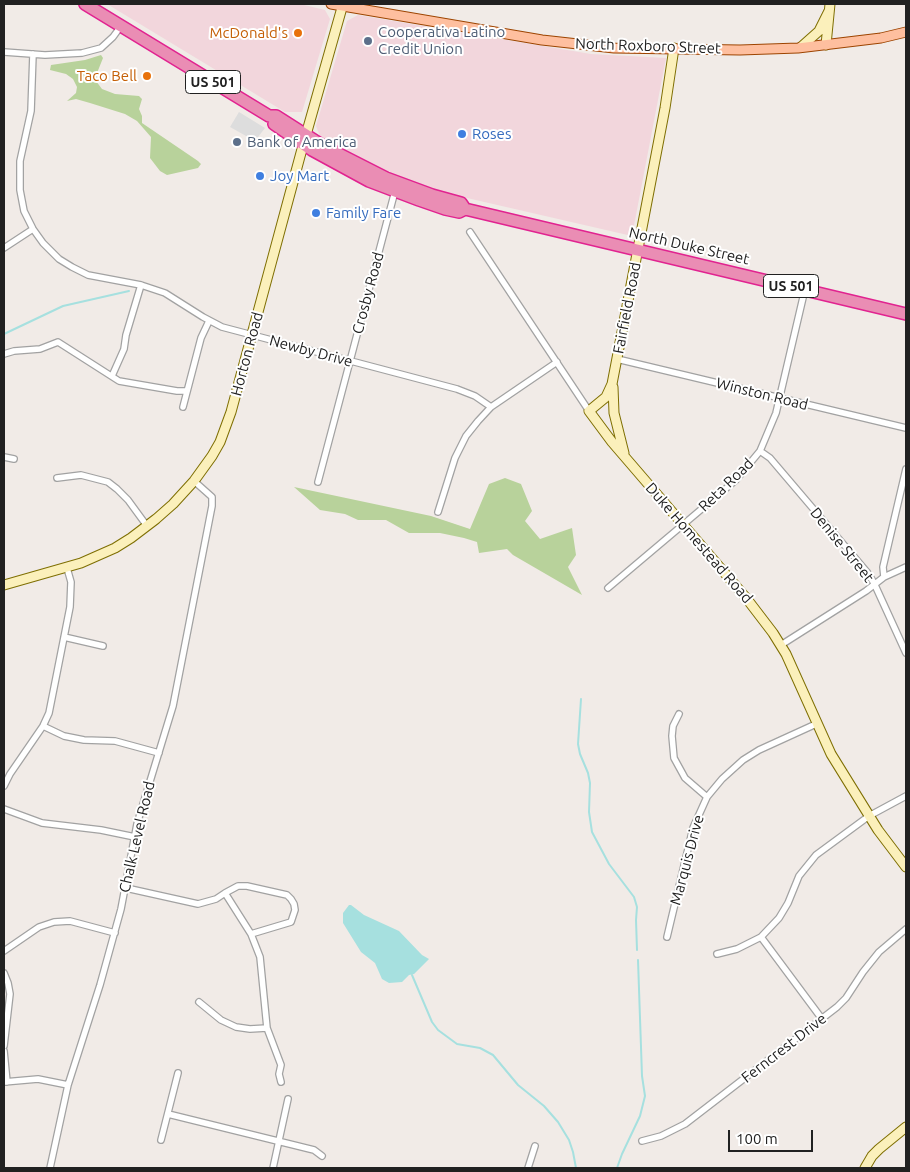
<!DOCTYPE html>
<style>
body{margin:0}
#map{position:relative;width:910px;height:1172px;overflow:hidden;background:#f1ebe7;font-family:Ubuntu,sans-serif}
canvas{display:block}
.frame{position:absolute;inset:0;border:5px solid #212121;pointer-events:none}
.scale{position:absolute;left:728px;top:1130px;width:85px;height:22px;box-sizing:border-box;border:2px solid #212121;border-top:0;padding-left:6px;font-size:15px;line-height:18px;white-space:nowrap;color:#212121;-webkit-text-stroke:4px #fff;paint-order:stroke}
</style>
<div id="map">
<canvas width="910" height="1172"></canvas>
<div class="frame"></div>
<div class="scale">100 m</div>
</div>
<script>
const c = document.querySelector('canvas').getContext('2d');
c.lineJoin = 'round';
function paint(path, color) {
  c.fillStyle = color;
  c.fill(path, 'evenodd');
}
function shape(rows) {
  const path = new Path2D();
  for (const r of rows) {
    path.moveTo(r[0], r[1]);
    for (let i = 2; i < r.length; i += 2) path.lineTo(r[i], r[i + 1]);
  }
  return path;
}
function stroke(path, color, width, dash) {
  c.strokeStyle = color;
  c.lineWidth = width;
  c.lineCap = dash ? 'butt' : 'round';
  c.setLineDash(dash || []);
  c.stroke(path);
}
function drawText(font, color, halo, rows, align = 'center') {
  c.font = font + ' Ubuntu,sans-serif';
  c.lineWidth = 4;
  c.setLineDash([]);
  c.textBaseline = 'middle';
  c.strokeStyle = halo;
  c.fillStyle = color;
  for (const [text, x, y, turn = 0] of rows) {
    c.save();
    c.translate(x, y);
    c.rotate((+turn || 0) * Math.PI / 180);
    c.textAlign = isNaN(turn) ? turn : align;
    if (halo) c.strokeText(text, 0, 0);
    c.fillText(text, 0, 0);
    c.restore();
  }
}
paint(shape([
 [107,4,300,4,325,10,330,19,302,112,285,112],
 [358,15,591,54,666,58,632,236,441,192,392,174,363,160,320,136,316,126,347,21]
]), '#f2d6dc');
paint(shape([
 [101,55,103,58,97,73,96,81,102,89,115,94,139,96,142,99,139,109,142,116,142,123,198,161,201,164,198,168,167,175,160,171,150,158,151,137,137,121,125,114,90,103,76,99,67,101,76,93,77,87,73,79,66,74,50,70,51,65,85,60],
 [505,478,521,484,532,511,525,521,540,539,572,528,576,555,568,567,582,595,513,555,507,549,479,553,477,542,464,538,440,533,409,533,386,520,358,520,345,514,320,510,294,487,431,516,470,529,489,484]
]), '#b8d29b');
paint(shape([
 [239,112,265,128,255,141,230,127]
]), '#ddd');
paint(shape([
 [349,905,351,905,364,915,399,931,422,955,429,959,414,974,409,975,402,982,389,983,382,979,375,963,361,952,343,923,343,913]
]), '#a6e0df');
stroke(shape([
 [4,334,63,306,129,291],
 [581,699,578,744,580,754,588,773,590,783,589,812,592,832,609,864,634,897,637,907,636,920,637,950],
 [412,975,432,1022,438,1030,457,1044,480,1048,493,1055,518,1085,544,1106,558,1122,569,1140,573,1152,576,1168],
 [617,1168,622,1154,640,1116,645,1096,642,1076,638,960]
]), '#a6e0df', 2);
const street = shape([
 [4,52,45,55,82,53,101,48,113,37,121,26],
 [33,54,31,111,20,161,20,190,24,211,33,229,43,243,59,259,72,267,88,275,141,285,165,293,203,317,222,327,457,389,475,396,491,407],
 [470,232,589,411],
 [4,248,33,229],
 [4,354,14,351,40,349,58,342,119,381,177,391,187,391],
 [617,359,906,428],
 [112,376,124,349,126,335,141,285],
 [183,407,201,338,209,321],
 [760,451,770,458,867,572,874,583,906,653],
 [4,457,14,459],
 [57,478,81,475,108,482,117,489,128,500,147,526],
 [318,482,395,191],
 [438,512,455,458,466,436,478,421,491,407,557,362],
 [884,577,883,567,906,469],
 [608,588,736,480,760,451,776,413,805,289],
 [64,637,103,646],
 [781,645,866,591,884,577,906,567],
 [679,714,673,726,672,736,674,758,685,778,707,797],
 [43,726,64,736,84,740,115,741,159,753],
 [4,786,10,774,43,726,49,713,70,607,71,582,67,568],
 [4,809,42,823,101,830,135,837],
 [126,888,198,904,216,899,225,893,251,934,260,957,267,1028,281,1065,279,1074,281,1082],
 [225,893,238,886,247,886,287,895,291,899,294,904,295,910,291,922,251,934],
 [667,937,693,828,707,797,722,779,743,760,759,750,816,724],
 [761,937,822,1019],
 [4,951,39,927,54,922,70,921,115,933],
 [717,954,737,949,761,937,779,918,788,903,799,876,816,855,869,816,906,796],
 [4,973,8,983,10,994,4,1046],
 [199,1002,221,1020,236,1027,250,1029,267,1028],
 [4,1051,7,1082],
 [4,1082,38,1079,68,1085],
 [168,1114,314,1150,322,1156],
 [161,1140,178,1073],
 [642,1141,661,1136,685,1124,837,1007,846,998,863,972,879,952,906,929],
 [50,1168,68,1085,100,985,121,909,137,824,173,706,212,506,212,497,194,481],
 [273,1168,288,1099],
 [528,1168,535,1146]
]);
const secondary = shape([
 [826,45,830,4],
 [801,47,819,31,829,11],
 [674,48,665,108,612,384,606,397,589,411,612,442,747,599,773,633,786,654,831,754,878,830,906,867],
 [613,387,614,413,624,453],
 [4,585,81,563,115,548,131,538,156,519,173,504,194,481,212,456,220,442,231,412,302,149,343,4],
 [865,1168,872,1156,879,1149,906,1127]
]);
const primary = shape([
 [331,4,542,40,614,48,740,50,798,48,881,38,906,32]
]);
const highway = shape([
 [85,4,269,116,276,116,323,146,386,178,432,195,461,203,465,209,906,314],
 [274,124,312,150,369,181,419,200,445,209,459,212,465,209]
]);
stroke(street, '#a2a2a2', 8);
stroke(secondary, '#7e6e02', 11);
stroke(primary, '#9d4400', 11);
stroke(highway, '#e12390', 14);
stroke(street, '#fff', 5.5);
stroke(secondary, '#fbf0bb', 9);
stroke(primary, '#febf9f', 9);
stroke(highway, '#ea8db4', 11);
for (const [x, y, r, color] of [
 [298,33,5,"#e8710a"],
 [368,41,5,"#5c6f8a"],
 [147,76,5,"#e8710a"],
 [462,134,5,"#3f7fe0"],
 [237,142,5,"#5c6f8a"],
 [260,176,5,"#3f7fe0"],
 [316,213,5,"#3f7fe0"]
]) {
  const dot = new Path2D();
  dot.arc(x, y, r, 0, 2 * Math.PI);
  c.fillStyle = color;
  c.fill(dot);
  stroke(dot, '#fff', 2);
}
for (const [x, y, w] of [
 [213,82,55],
 [791,286,55]
]) {
  const box = new Path2D();
  box.roundRect(x - w / 2, y - 11.5, w, 23, 4);
  c.fillStyle = '#fff';
  c.fill(box);
  stroke(box, '#212121', 1);
}
drawText('bold 14px', '#212121', null, [
 ["US 501",213,82],
 ["US 501",791,286]
]);
drawText('15px', '#4e5e75', '#fff', [
 ["Cooperativa Latino",378,32],
 ["Credit Union",378,49],
 ["Bank of America",247,142]
], 'left');
drawText('15px', '#c56008', '#fff', [
 ["McDonald's",288,33],
 ["Taco Bell",137,76]
], 'right');
drawText('15px', '#212121', '#fff', [
 ["North Roxboro Street",648,46,2],
 ["North Duke Street",689,246,13],
 ["Crosby Road",368,293,-75],
 ["Fairfield Road",627,308,-79],
 ["Newby Drive",311,351,15],
 ["Horton Road",247,354,-75],
 ["Winston Road",762,394,14],
 ["Reta Road",726,485,-44],
 ["Duke Homestead Road",699,543,49],
 ["Denise Street",842,545,51],
 ["Chalk Level Road",137,837,-77],
 ["Marquis Drive",687,860,-75],
 ["Ferncrest Drive",784,1048,-38]
]);
drawText('15px', '#366cbe', '#fff', [
 ["Roses",472,134],
 ["Joy Mart",270,176],
 ["Family Fare",326,213]
], 'left');
</script>
